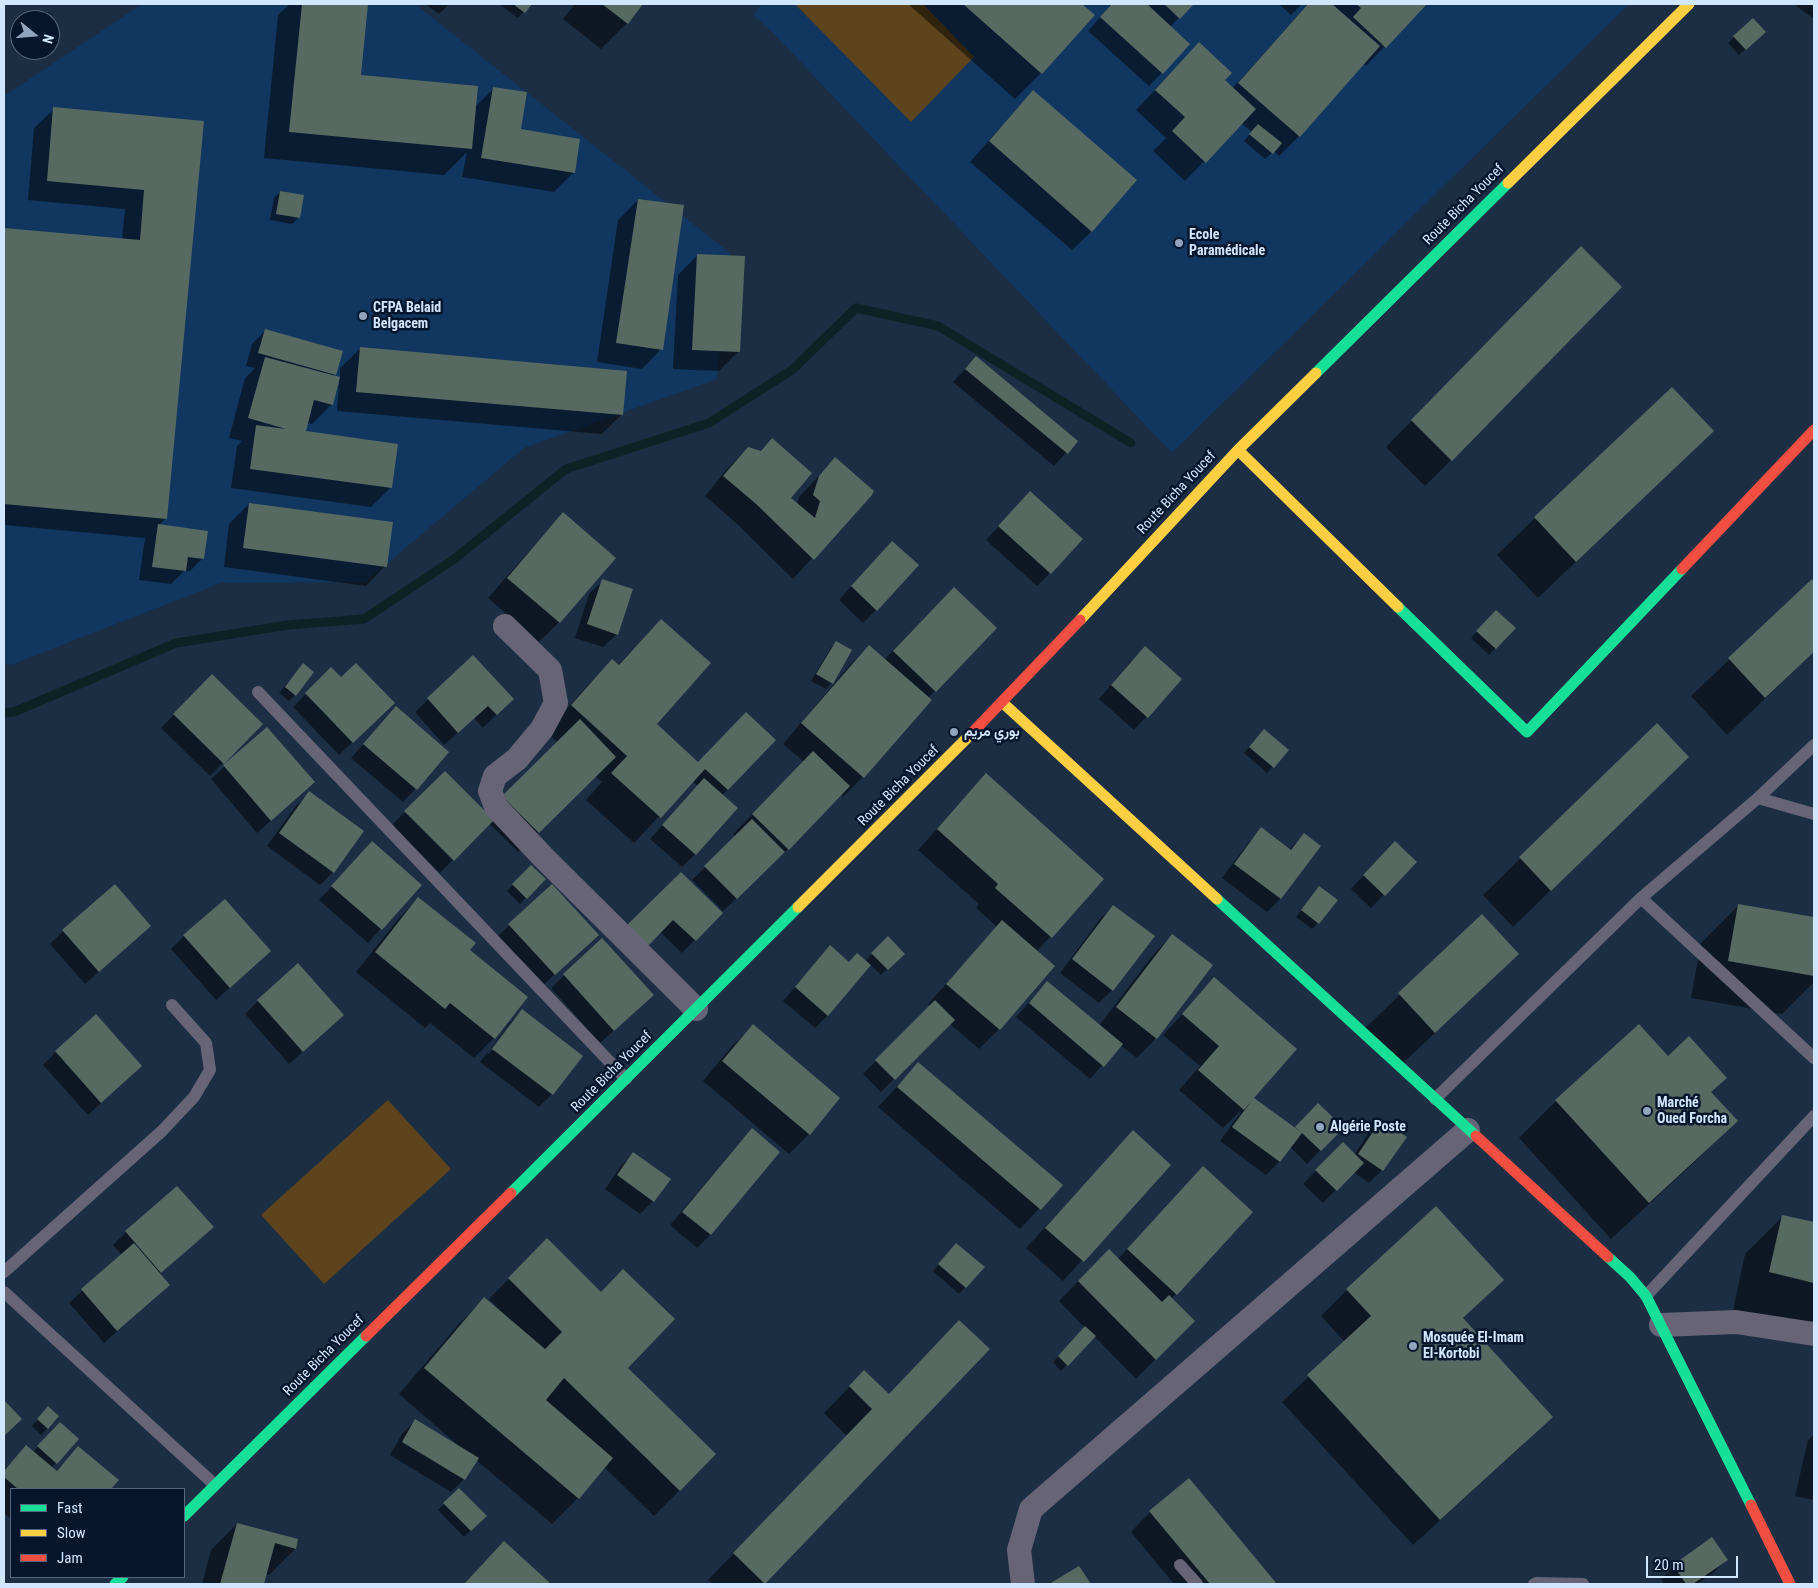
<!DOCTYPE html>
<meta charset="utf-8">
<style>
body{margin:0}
#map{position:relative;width:1818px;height:1588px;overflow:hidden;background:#1b2e44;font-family:"Roboto Condensed",sans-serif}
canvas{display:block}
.frame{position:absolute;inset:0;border:5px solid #d1e6ff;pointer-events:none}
.legend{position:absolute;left:10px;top:1488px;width:175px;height:90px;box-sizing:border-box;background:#04152c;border:1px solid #566980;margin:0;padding:6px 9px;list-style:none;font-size:15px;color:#d1e6ff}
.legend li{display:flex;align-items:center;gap:10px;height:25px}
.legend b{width:25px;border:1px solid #566980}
.north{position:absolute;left:10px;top:10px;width:50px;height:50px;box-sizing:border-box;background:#04152c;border:1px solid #566980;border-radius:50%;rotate:107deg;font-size:14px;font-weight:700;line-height:20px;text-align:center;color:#d1e6ff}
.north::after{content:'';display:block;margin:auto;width:18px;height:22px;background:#91a6be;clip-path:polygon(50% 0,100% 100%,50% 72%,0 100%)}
.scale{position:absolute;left:1646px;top:1556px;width:92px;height:22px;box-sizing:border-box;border:2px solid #d1e6ff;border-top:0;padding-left:6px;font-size:15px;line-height:18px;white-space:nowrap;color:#d1e6ff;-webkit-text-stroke:4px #04152c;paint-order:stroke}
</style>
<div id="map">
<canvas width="1818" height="1588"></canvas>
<div class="frame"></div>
<ul class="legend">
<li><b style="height:6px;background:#16e098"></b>Fast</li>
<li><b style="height:6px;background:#ffcf43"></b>Slow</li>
<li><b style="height:6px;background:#f24e42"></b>Jam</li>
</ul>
<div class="north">N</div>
<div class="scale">20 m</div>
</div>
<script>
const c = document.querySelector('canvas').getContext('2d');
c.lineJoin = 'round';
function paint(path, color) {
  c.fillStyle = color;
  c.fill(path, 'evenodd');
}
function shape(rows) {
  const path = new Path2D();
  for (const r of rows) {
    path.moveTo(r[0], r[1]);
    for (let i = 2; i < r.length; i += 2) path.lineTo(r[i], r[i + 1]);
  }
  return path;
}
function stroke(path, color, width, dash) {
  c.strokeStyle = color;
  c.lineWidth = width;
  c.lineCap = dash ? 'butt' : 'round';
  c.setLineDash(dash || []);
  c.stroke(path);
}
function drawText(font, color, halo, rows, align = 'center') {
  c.font = font + ' "Roboto Condensed",Vazirmatn,sans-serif';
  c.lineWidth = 5;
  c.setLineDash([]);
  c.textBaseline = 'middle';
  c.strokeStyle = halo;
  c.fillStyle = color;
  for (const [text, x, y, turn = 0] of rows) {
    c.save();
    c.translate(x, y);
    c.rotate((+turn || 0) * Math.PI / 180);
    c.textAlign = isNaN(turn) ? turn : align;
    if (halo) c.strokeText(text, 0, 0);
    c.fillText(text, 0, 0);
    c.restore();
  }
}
paint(shape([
 [142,4,415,4,730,253,717,379,524,448,365,582,221,583,11,665,4,663,4,96],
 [761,4,1629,4,1172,453,772,32,754,16]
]), '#11365f');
paint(shape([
 [795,4,923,4,974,57,911,122],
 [388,1100,451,1169,324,1284,261,1215]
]), '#5d441c');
paint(shape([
 [290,4,367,4,360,76,475,107,494,88,520,130,574,172,554,192,462,177,467,152,444,175,264,158,278,15],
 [425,4,449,4,439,14],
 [499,4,531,4,518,18],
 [575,4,642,4,627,23,601,49,563,19],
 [908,4,1080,4,1093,15,1041,73,1015,99],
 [1109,4,1192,4,1170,27,1189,44,1149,86,1088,31,1111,5],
 [1279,4,1302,4,1291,15],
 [1308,4,1425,4,1366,66,1363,64,1299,136,1279,156,1274,151,1265,159,1244,141,1252,132,1241,123,1185,181,1153,151,1166,138,1136,110,1180,64,1223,80,1232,89],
 [1798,4,1814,4,1814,19,1796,6],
 [1753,20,1764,32,1739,55,1728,43],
 [1033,92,1092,231,1072,250,970,162,1014,112],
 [54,109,202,122,166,518,159,525,203,558,190,571,184,571,171,584,139,580,145,538,4,525,4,229,122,240,125,209,28,200,34,128],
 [280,192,298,218,292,224,270,220,274,198],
 [638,200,661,349,642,369,597,362,618,220],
 [698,255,738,352,719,371,673,369,678,275],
 [1556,274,1451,460,1425,486,1386,447],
 [265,331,335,374,333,376,340,378,340,368,360,349,622,414,602,434,337,411,339,382,338,382,332,404,312,424,307,423,304,432,391,487,371,507,231,488,237,446,242,441,229,438,245,378,255,368,246,366,252,344],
 [976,358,1076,442,1054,466,953,382],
 [1712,431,1538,598,1497,555,1535,518],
 [748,448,789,498,797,505,799,497,835,459,871,494,793,579,735,522,705,496,728,468],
 [249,504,385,566,366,586,224,567,229,524],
 [1017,506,1050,573,1037,586,986,540],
 [563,514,615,558,559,622,539,642,488,598,544,534],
 [879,555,876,610,863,623,839,600],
 [603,581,617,634,603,647,575,638,589,594],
 [1812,581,1814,584,1814,652,1727,735,1691,696],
 [934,608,995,628,928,698,863,777,843,797,841,794,788,849,723,911,692,880,736,837,733,834,804,762,783,744,849,666,869,647,884,660],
 [1490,618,1514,628,1489,655,1471,638],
 [661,620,655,725,698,763,774,740,722,795,695,854,682,867,650,839,698,786,692,781,634,843,586,800,602,782,595,776,518,852,489,823,440,873,392,825,445,772,486,814,558,743,546,732,586,687,612,661,618,665],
 [836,642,832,683,826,689,811,681,830,649],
 [473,657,512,699,483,728,474,718,444,745,415,712],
 [1132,660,1181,679,1134,730,1099,699],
 [303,665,295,695,289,701,279,693],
 [331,669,341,679,393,703,339,755,293,707],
 [212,676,261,724,210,776,161,728],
 [396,708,448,753,403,802,351,758],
 [1657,725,1650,794,1513,927,1483,895],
 [267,729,314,782,257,833,211,779],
 [1264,730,1287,750,1267,773,1244,753],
 [986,775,1103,879,1037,951,1053,966,999,1029,979,1049,949,1023,881,1092,863,1074,930,1006,928,1004,997,927,976,908,979,904,918,850],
 [309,793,333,872,320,885,267,846,296,806],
 [1262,829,1289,850,1304,834,1320,846,1280,899,1267,912,1222,878,1249,842],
 [1382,855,1416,862,1371,908,1351,889],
 [359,856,420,885,368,943,319,900],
 [531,867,544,879,520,904,507,891],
 [681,873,721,913,682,953,660,932],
 [552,885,584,947,541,987,496,938],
 [1313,894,1318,923,1312,929,1296,917],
 [418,899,469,950,527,997,494,1038,474,1058,430,1023,425,1028,356,972,399,918],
 [1739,905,1814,919,1814,982,1782,1014,1691,998,1701,943],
 [1113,906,1112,990,1099,1003,1060,973,1100,919],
 [1482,916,1518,954,1397,1069,1361,1032],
 [63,931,136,939,85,984,50,944],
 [1172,935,1156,1038,1137,1058,1120,1045,1090,1079,1016,1017,1047,983,1099,1026,1153,955],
 [184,936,256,964,216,1000,171,949],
 [888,938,903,954,881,975,870,964,828,1015,815,1028,783,1001,830,947,849,963,865,961],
 [602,940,639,1008,600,1043,551,988],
 [1215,979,1247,1103,1295,1129,1318,1105,1342,1128,1307,1164,1290,1147,1279,1162,1266,1175,1220,1141,1241,1112,1240,1111,1223,1128,1179,1090,1200,1066,1163,1035],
 [258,1001,343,1015,289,1064,245,1014],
 [522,1011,581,1056,552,1094,539,1107,480,1062,509,1024],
 [510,1024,513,1024,489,1054,487,1053],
 [753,1026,839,1098,809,1134,789,1154,703,1081,733,1045],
 [56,1052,127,1079,88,1115,43,1065],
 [1668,1057,1710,1093,1736,1121,1699,1158,1611,1239,1519,1138,1556,1101],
 [919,1063,1061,1185,1020,1229,878,1107],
 [1381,1121,1382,1170,1369,1183,1353,1172,1323,1203,1303,1184,1343,1143,1354,1155,1368,1134],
 [752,1130,779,1152,710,1235,697,1248,670,1225,739,1143],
 [1133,1132,1169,1165,1063,1281,1026,1248],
 [633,1154,669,1179,653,1201,640,1214,605,1189,620,1167],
 [1203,1167,1176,1294,1171,1299,1193,1321,1136,1379,1094,1336,1061,1371,1053,1362,1085,1328,1059,1301,1109,1250,1118,1259],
 [1783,1216,1814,1224,1814,1328,1733,1310,1745,1254],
 [212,1227,159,1275,168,1285,104,1343,69,1303,122,1255,113,1245,126,1232],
 [547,1240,680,1490,654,1516,604,1467,578,1498,552,1524,476,1460,464,1479,451,1492,390,1455,402,1434,415,1421,458,1447,459,1446,399,1394,458,1325,484,1299,499,1311,500,1310,489,1299],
 [950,1251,983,1267,959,1294,933,1271],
 [1502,1280,1462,1319,1525,1443,1413,1545,1282,1402,1345,1342,1321,1316,1347,1290],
 [988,1349,763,1584,713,1584,708,1580,847,1436,824,1413,864,1372,888,1395],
 [42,1414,48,1428,41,1435,32,1426],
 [54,1429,78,1439,51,1468,56,1471,78,1448,117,1480,109,1489,11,1489,11,1519,4,1513,4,1470,27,1446,33,1452],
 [1814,1434,1814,1500,1795,1496,1808,1440],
 [459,1490,485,1516,464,1537,438,1510],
 [1150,1512,1275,1584,1174,1584,1131,1532],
 [237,1524,295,1549,269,1575,265,1574,262,1584,202,1584,211,1550],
 [1726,1560,1713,1573,1697,1584,1664,1584,1661,1579,1674,1566],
 [484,1562,548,1583,547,1584,464,1584]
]), '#0007');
stroke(shape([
 [4,713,14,712,176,643,288,625,364,619,453,560,566,469,709,423,792,370,856,308,938,326,1131,443]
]), '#0d2224', 9);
paint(shape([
 [302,4,368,4,361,75,478,86,472,149,289,132],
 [513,4,532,4,525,13],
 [602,4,643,4,628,24],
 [963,4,1082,4,1095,15,1042,74],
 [1112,4,1147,4,1190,44,1163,74,1100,17],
 [1164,4,1194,4,1180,19],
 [1308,4,1332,4,1380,46,1300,137,1238,83],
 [1356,4,1427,4,1386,48,1353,17,1361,8],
 [1753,18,1766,32,1746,50,1733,36],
 [1199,42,1232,73,1225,80,1256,109,1206,163,1172,131,1185,117,1155,90],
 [493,87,527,92,521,129,580,139,575,173,481,158],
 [1033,90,1137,180,1092,232,989,141],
 [53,107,204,121,167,519,4,504,4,228,140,240,144,190,47,181],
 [1258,124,1282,143,1273,154,1249,134],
 [280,191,304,195,300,218,276,214],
 [638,199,684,205,663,350,616,343],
 [1581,246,1622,287,1452,461,1411,420],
 [697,254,745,256,740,352,692,350],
 [265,329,343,351,336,375,258,353],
 [360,347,627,371,623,415,356,392],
 [976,356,1078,441,1068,454,965,369],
 [265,357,340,377,333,405,314,400,306,431,398,444,392,488,250,469,256,425,286,429,248,418],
 [1672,387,1714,431,1576,562,1534,517],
 [772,438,812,473,791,498,815,518,820,501,813,495,819,476,835,457,874,491,872,495,814,560,755,503,723,476,748,447,761,451],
 [1030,491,1083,539,1051,574,998,526],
 [249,503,393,522,387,567,243,548],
 [563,512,616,558,560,623,507,578],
 [158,524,208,531,204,559,188,557,186,571,152,567],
 [892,541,919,565,877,611,851,586],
 [602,579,633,589,618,635,587,624],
 [1812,579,1814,582,1814,652,1765,698,1728,658],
 [954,587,997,628,936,692,893,651],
 [1496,610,1516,628,1496,649,1476,631],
 [661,619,711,663,657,724,698,762,746,712,776,740,728,790,705,769,661,818,611,773,627,756,571,705,612,659,619,665],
 [836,641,852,650,833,684,816,674],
 [869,645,932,700,864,778,801,723],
 [1145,646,1182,679,1148,718,1111,685],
 [473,655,514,699,497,715,488,706,458,733,427,698],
 [303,663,314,672,296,696,285,687],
 [356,663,395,703,353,743,305,693,331,667,341,677],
 [212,674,263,724,224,764,173,714],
 [396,706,449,752,417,790,363,744],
 [580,719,616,757,539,833,502,796],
 [1657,723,1689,757,1551,891,1519,857],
 [267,727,315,782,271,821,223,765],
 [1264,729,1289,750,1274,768,1249,747],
 [813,751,850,786,789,850,752,814],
 [445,771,494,820,454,861,404,811],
 [986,773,1104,879,1052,938,995,888,998,884,937,829],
 [704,778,738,808,696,855,662,825],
 [309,791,364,831,334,873,279,833],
 [752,819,785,852,737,899,704,866],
 [1261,827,1291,850,1304,833,1321,846,1281,899,1234,864],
 [372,841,422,885,382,930,331,886],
 [1395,841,1417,862,1385,896,1363,875],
 [531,865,546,879,527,899,512,884],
 [681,872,723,913,696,941,673,920,646,948,625,927],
 [115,884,151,926,99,972,62,930],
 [552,884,599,935,555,975,508,924],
 [1319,886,1338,900,1319,924,1301,910],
 [418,897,476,943,470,950,528,997,495,1039,450,1003,445,1009,375,952],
 [225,899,271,951,230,988,183,935],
 [1738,904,1814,917,1814,976,1728,961],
 [1113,905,1155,936,1113,991,1072,959],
 [1482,914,1519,954,1435,1033,1398,993],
 [1002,920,1055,966,1000,1030,946,984],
 [1172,934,1213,965,1157,1039,1116,1007],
 [888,936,905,954,888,970,871,953],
 [602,938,654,995,614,1031,563,974],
 [830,945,849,962,857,953,871,965,828,1016,795,987],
 [298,963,344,1015,303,1052,257,1000],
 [1214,977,1297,1049,1254,1098,1301,1132,1295,1127,1318,1103,1344,1128,1321,1151,1302,1133,1280,1162,1232,1127,1253,1099,1244,1110,1198,1070,1219,1046,1182,1014],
 [1047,981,1123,1044,1104,1067,1029,1003],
 [935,1000,955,1020,895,1080,875,1060],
 [522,1009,583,1056,553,1095,492,1049],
 [96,1014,142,1066,101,1103,55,1051],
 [753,1024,840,1098,810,1135,722,1061],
 [1639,1024,1668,1056,1689,1036,1727,1078,1711,1092,1738,1121,1649,1203,1555,1100],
 [918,1062,1063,1185,1041,1210,897,1087],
 [1381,1120,1407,1137,1383,1171,1358,1154],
 [752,1128,780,1152,711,1235,682,1212],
 [1133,1130,1171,1165,1084,1262,1045,1228],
 [1343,1142,1364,1163,1337,1191,1315,1170],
 [633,1152,671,1179,654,1202,617,1175],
 [1203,1166,1253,1212,1177,1295,1127,1249],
 [177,1186,214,1227,161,1273,125,1231],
 [1436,1206,1504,1280,1463,1318,1553,1417,1440,1520,1307,1375,1371,1316,1346,1289],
 [1782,1215,1814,1222,1814,1283,1769,1272],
 [547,1238,601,1292,623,1269,675,1319,628,1368,716,1454,680,1491,564,1378,546,1400,613,1458,579,1499,424,1368,484,1297,545,1349,562,1332,508,1278],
 [134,1243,170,1285,117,1331,81,1289],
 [956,1243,985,1267,966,1288,938,1264],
 [1109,1249,1162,1302,1169,1295,1195,1321,1156,1360,1078,1281],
 [959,1320,990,1349,765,1584,733,1553,872,1409,849,1386,864,1370,889,1394],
 [1085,1326,1096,1336,1068,1366,1058,1356],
 [4,1400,22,1419,4,1436],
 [48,1406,59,1416,48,1429,37,1419],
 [415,1419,479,1458,465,1480,402,1442],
 [60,1422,79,1439,57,1464,37,1446],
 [26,1445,57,1471,78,1446,119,1480,111,1489,18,1489,4,1477,4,1471],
 [1189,1478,1277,1584,1210,1584,1149,1511],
 [459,1488,487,1516,471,1531,443,1503],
 [237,1523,298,1539,296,1549,275,1543,264,1584,220,1584],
 [1712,1537,1728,1560,1693,1584,1686,1584,1673,1565],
 [504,1541,550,1583,548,1584,464,1584],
 [1079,1566,1091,1584,1049,1584]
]), '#576a62');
stroke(shape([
 [258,692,626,1079],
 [1758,798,1814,814],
 [1641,898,1814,1058],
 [1435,1099,1641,898,1758,798,1814,745],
 [4,1272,162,1131,194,1097,210,1070,206,1043,172,1005],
 [4,1292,215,1485],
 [1646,1296,1814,1116],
 [1180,1565,1197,1584],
 [1534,1584,1536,1583,1583,1584]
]), '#676477', 12);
stroke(shape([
 [505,626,550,670,556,703,542,729,517,759,495,776,490,791,496,807,543,857,696,1009],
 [1661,1325,1736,1322,1814,1334],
 [1023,1584,1019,1550,1031,1509,1468,1130]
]), '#676477', 24);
stroke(shape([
 [1316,373,1508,183],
 [1398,607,1527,732,1682,569],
 [1217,899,1476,1136],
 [511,1193,798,907],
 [1608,1257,1630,1277,1646,1296,1751,1505],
 [184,1516,366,1336],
 [115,1584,123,1577]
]), '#16e098', 11);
stroke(shape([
 [1508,183,1689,4],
 [1238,450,1398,607],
 [1080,620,1238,450,1316,373],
 [1003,703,1217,899],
 [798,907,971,734]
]), '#ffcf43', 11);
stroke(shape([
 [1682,569,1814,430],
 [971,734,1080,620],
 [1476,1136,1608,1257],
 [366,1336,511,1193],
 [1751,1505,1790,1584]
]), '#f24e42', 11);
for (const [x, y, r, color] of [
 [1179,243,5,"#91a6be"],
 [363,316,5,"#91a6be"],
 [954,732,5,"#91a6be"],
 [1647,1111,5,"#91a6be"],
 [1320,1127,5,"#91a6be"],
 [1413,1346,5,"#91a6be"]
]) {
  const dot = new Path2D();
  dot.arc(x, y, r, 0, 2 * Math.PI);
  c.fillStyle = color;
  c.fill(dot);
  stroke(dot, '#04152c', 2);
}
drawText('14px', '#d1e6ff', '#04152c', [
 ["Route Bicha Youcef",1464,205,-45],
 ["Route Bicha Youcef",1177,493,-47],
 ["Route Bicha Youcef",899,786,-45],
 ["Route Bicha Youcef",612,1072,-45],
 ["Route Bicha Youcef",324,1356,-45]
]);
drawText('bold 14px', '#d1e6ff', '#04152c', [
 ["Ecole",1189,235],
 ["Paramédicale",1189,251],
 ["CFPA Belaid",373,308],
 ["Belgacem",373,324],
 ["بوري مريم",964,732],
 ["Marché",1657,1103],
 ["Oued Forcha",1657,1119],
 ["Algérie Poste",1330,1127],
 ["Mosquée El-Imam",1423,1338],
 ["El-Kortobi",1423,1354]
], 'left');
</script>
